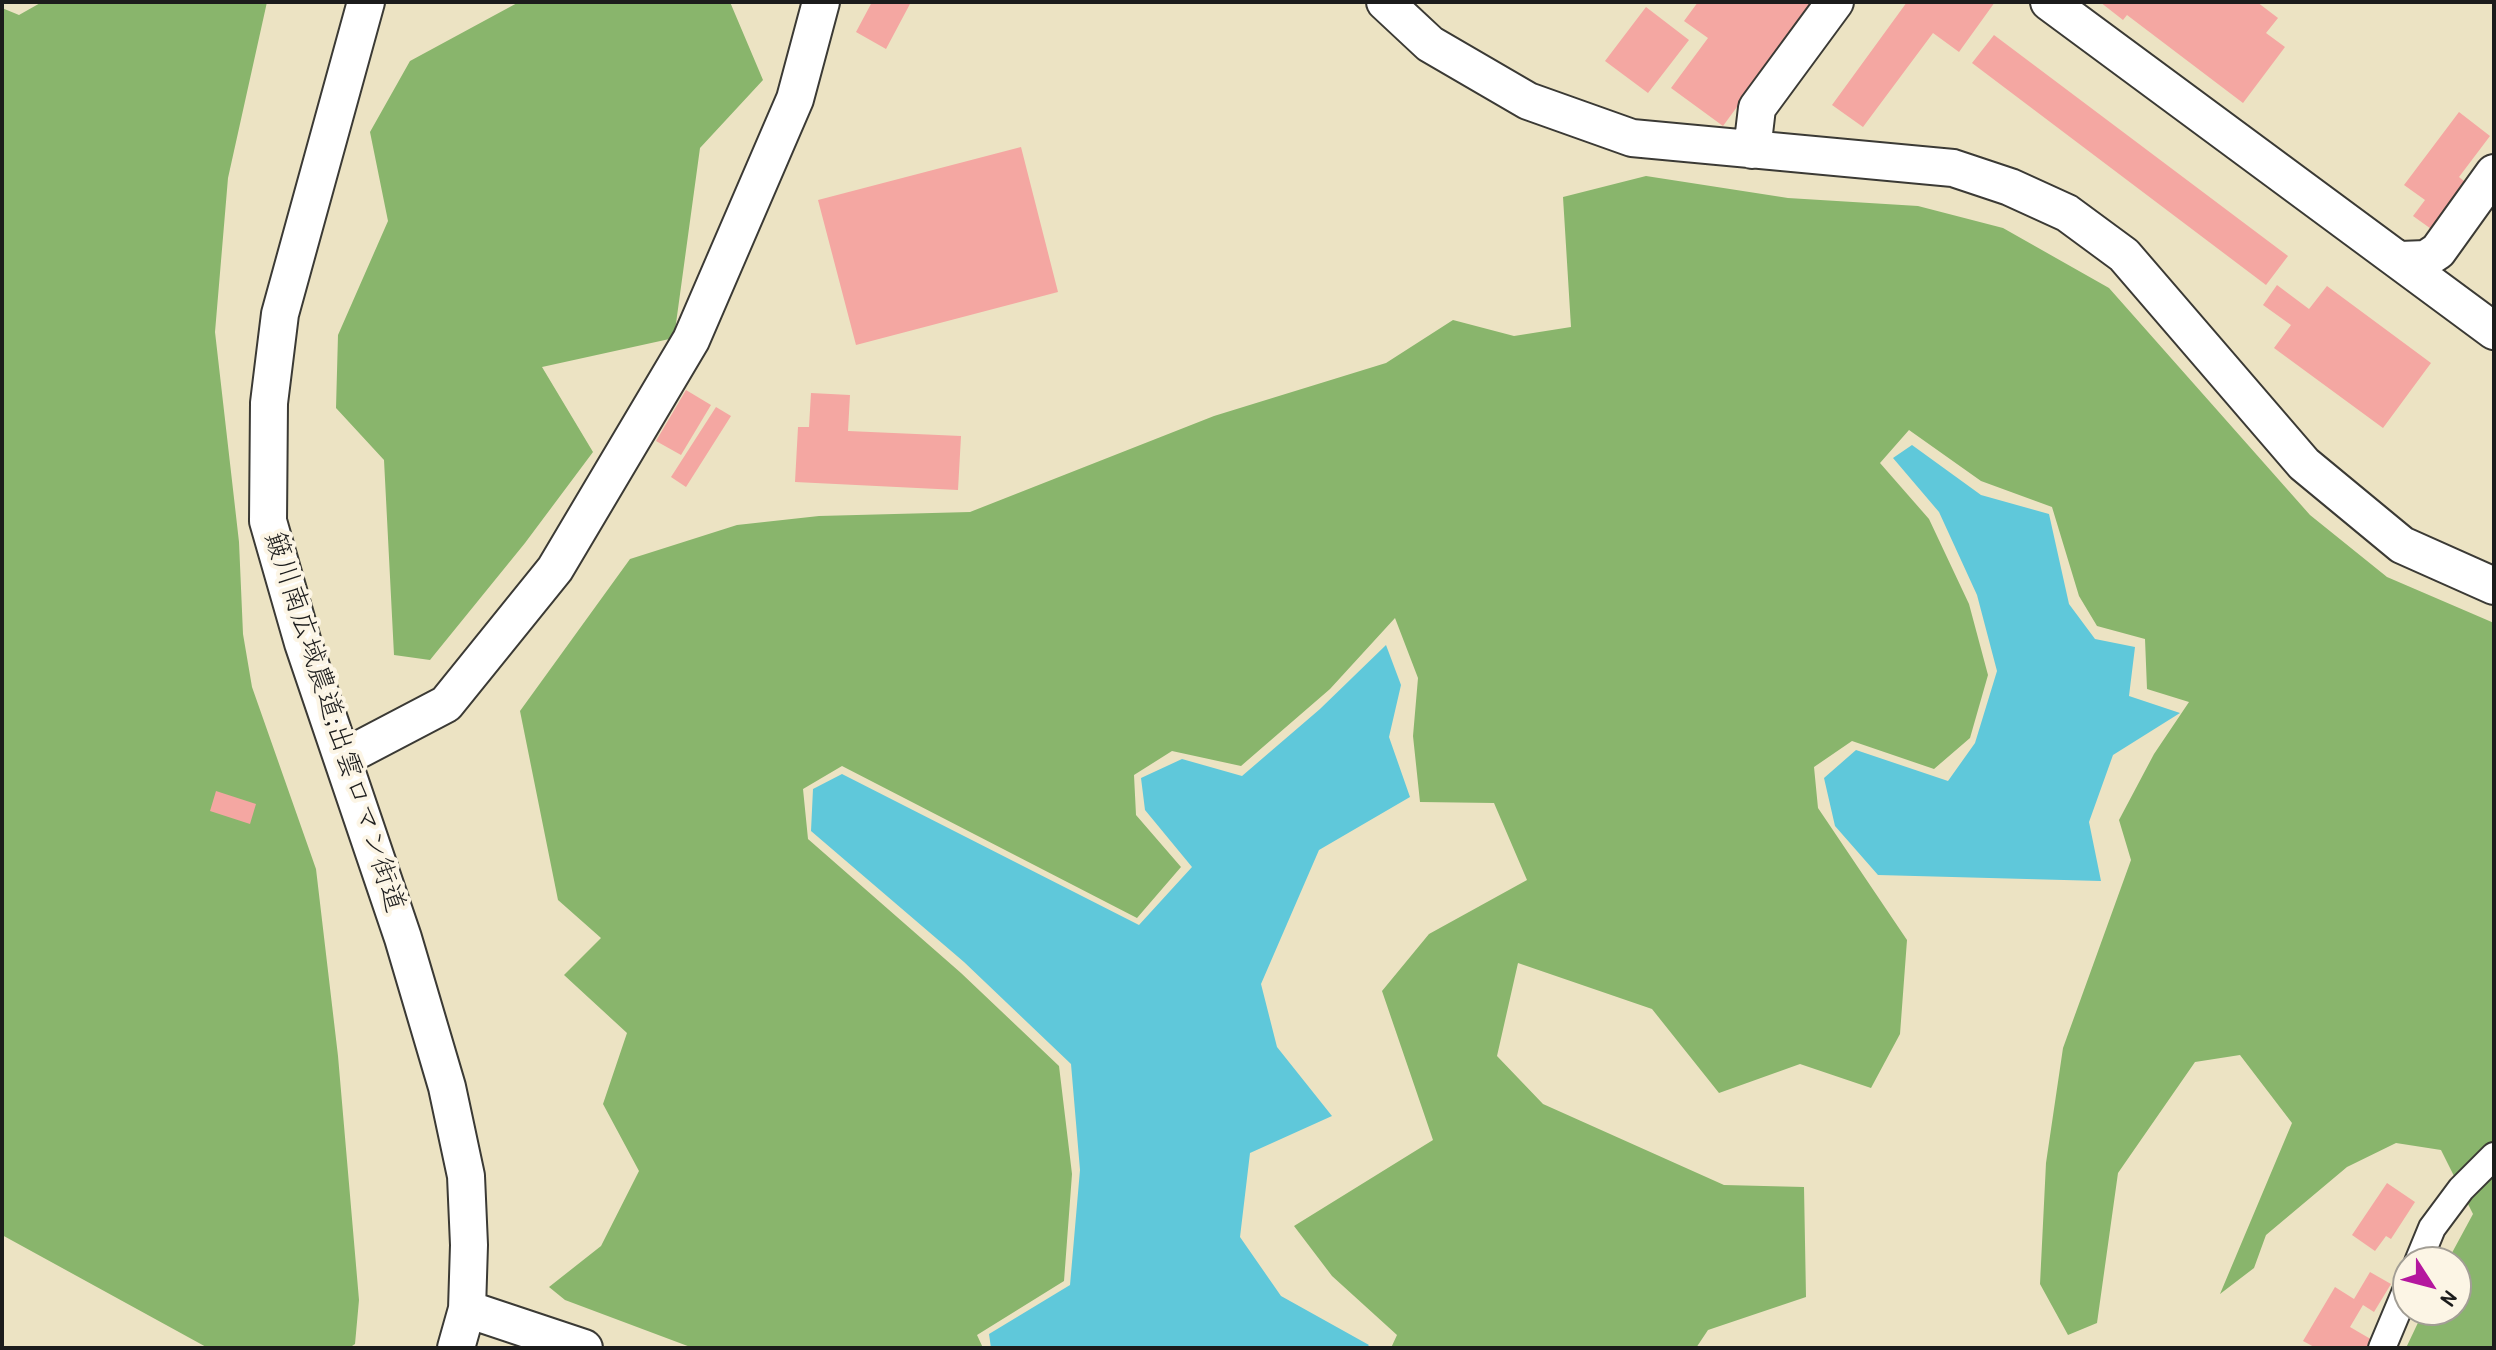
<!DOCTYPE html>
<meta charset="utf-8">
<style>
body{margin:0}
#map{position:relative;width:2496px;height:1350px;overflow:hidden;background:#ece3c3;font-family:"Patrick Hand",sans-serif}
canvas{display:block}
.frame{position:absolute;inset:0;border:4px solid #1c1c1c;pointer-events:none}
.north{position:absolute;left:2392px;top:1246px;width:80px;height:80px;box-sizing:border-box;background:#fcf5e5;border:2px solid #a29e95;border-radius:50%;rotate:126deg;font-size:22px;font-weight:700;line-height:32px;text-align:center;color:#1c1c1c}
.north::after{content:'';display:block;margin:auto;width:28px;height:36px;background:#b5179e;clip-path:polygon(50% 0,100% 100%,50% 72%,0 100%)}
</style>
<div id="map">
<canvas width="2496" height="1350"></canvas>
<div class="frame"></div>
<div class="north">N</div>
</div>
<script>
const c = document.querySelector('canvas').getContext('2d');
c.lineJoin = 'round';
function paint(path, color) {
  c.fillStyle = color;
  c.fill(path, 'evenodd');
}
function shape(rows) {
  const path = new Path2D();
  for (const r of rows) {
    path.moveTo(r[0], r[1]);
    for (let i = 2; i < r.length; i += 2) path.lineTo(r[i], r[i + 1]);
  }
  return path;
}
function stroke(path, color, width, dash) {
  c.strokeStyle = color;
  c.lineWidth = width;
  c.lineCap = dash ? 'butt' : 'round';
  c.setLineDash(dash || []);
  c.stroke(path);
}
function drawText(font, color, halo, rows, align = 'center') {
  c.font = font + ' "Patrick Hand","Klee One",sans-serif';
  c.lineWidth = 8;
  c.setLineDash([]);
  c.textBaseline = 'middle';
  c.strokeStyle = halo;
  c.fillStyle = color;
  for (const [text, x, y, turn = 0] of rows) {
    c.save();
    c.translate(x, y);
    c.rotate((+turn || 0) * Math.PI / 180);
    c.textAlign = isNaN(turn) ? turn : align;
    if (halo) c.strokeText(text, 0, 0);
    c.fillText(text, 0, 0);
    c.restore();
  }
}
paint(shape([
 [42,2,267,2,228,178,215,332,239,542,243,634,252,687,316,869,338,1056,359,1300,355,1344,349,1348,208,1348,2,1235,2,8,19,15],
 [519,2,730,2,763,80,700,148,674,338,542,367,593,452,525,543,430,660,394,655,384,460,336,408,338,335,388,221,370,132,410,61],
 [1646,176,1788,198,1918,206,2003,228,2109,288,2310,515,2387,577,2494,623,2494,1348,2406,1348,2424,1310,2456,1310,2456,1262,2447,1262,2473,1214,2441,1150,2396,1143,2347,1167,2266,1235,2254,1268,2220,1294,2292,1123,2240,1055,2195,1062,2118,1173,2097,1323,2068,1335,2040,1284,2046,1163,2063,1048,2131,860,2119,820,2154,754,2189,702,2147,689,2145,639,2097,626,2079,596,2052,507,1981,481,1909,430,1880,463,1929,519,1969,604,1988,675,1970,738,1934,769,1852,741,1814,767,1818,808,1907,940,1900,1034,1871,1088,1800,1064,1719,1093,1652,1009,1518,963,1497,1056,1543,1104,1724,1185,1804,1187,1806,1297,1708,1330,1696,1348,1391,1348,1397,1335,1332,1276,1294,1226,1433,1140,1382,991,1429,934,1527,880,1494,803,1420,802,1413,736,1418,678,1395,618,1330,689,1241,766,1172,751,1134,775,1136,815,1181,867,1137,918,842,766,803,789,808,839,961,973,1059,1066,1072,1174,1064,1281,977,1335,983,1348,693,1348,565,1300,549,1287,601,1246,639,1171,603,1104,627,1033,564,975,601,938,558,900,520,711,630,559,737,525,819,516,970,512,1214,416,1386,363,1453,320,1514,336,1571,327,1563,197]
]), '#89b56c');
paint(shape([
 [1912,445,1981,495,2049,514,2069,604,2095,639,2135,647,2129,696,2180,713,2113,755,2089,822,2101,881,1878,875,1835,826,1824,778,1856,750,1948,781,1975,743,1997,671,1977,595,1939,512,1893,458],
 [1386,645,1401,685,1389,737,1410,797,1319,850,1261,984,1277,1047,1332,1116,1250,1153,1240,1237,1281,1296,1369,1345,1366,1348,991,1348,989,1334,1070,1285,1080,1170,1071,1064,964,962,811,831,813,789,842,774,1139,925,1192,867,1145,810,1141,778,1182,759,1242,776,1320,709]
]), '#5fc8da');
paint(shape([
 [872,2,911,2,886,49,856,32],
 [1698,2,1814,2,1723,126,1671,88,1708,38,1684,21],
 [1907,2,1995,2,1959,52,1933,33,1863,127,1832,105],
 [2100,2,2257,2,2278,18,2266,33,2285,47,2243,103,2127,15,2123,20],
 [1646,7,1689,40,1648,93,1605,61],
 [1994,35,2288,256,2266,285,1972,63],
 [2459,112,2490,136,2459,177,2469,185,2434,231,2413,216,2425,200,2404,185],
 [1021,147,1058,292,856,345,818,200],
 [2277,285,2309,309,2327,286,2431,363,2383,428,2274,348,2291,325,2263,305],
 [686,390,711,405,681,455,656,441],
 [811,393,850,395,848,431,961,436,958,490,795,482,798,427,809,427],
 [716,407,731,416,686,487,671,477],
 [216,791,256,804,250,824,210,811],
 [2387,1183,2415,1202,2391,1239,2386,1236,2375,1251,2352,1235],
 [2370,1272,2391,1284,2374,1312,2363,1305,2350,1327,2374,1341,2370,1348,2316,1348,2303,1341,2335,1287,2354,1299]
]), '#f4a7a2');
const street = shape([
 [2418,1262,2432,1228,2461,1189,2494,1156],
 [2382,1348,2408,1286]
]);
const secondary = shape([
 [366,2,280,314,269,403,268,521,303,643,403,938,447,1087,466,1176,469,1245,467,1309,456,1348],
 [1385,2,1430,44,1528,101,1632,138,1953,168,2010,187,2067,213,2124,255,2304,464,2402,545,2494,586],
 [2049,2,2494,331],
 [1752,150,1757,108,1835,2],
 [2400,260,2426,259,2438,251,2494,173],
 [343,758,446,704,555,569,691,340,795,99,821,2],
 [467,1309,584,1348]
]);
stroke(street, '#3b3a35', 30);
stroke(secondary, '#3b3a35', 40);
stroke(street, '#fff', 26);
stroke(secondary, '#fff', 36);
drawText('28px', '#1c1c1c', '#fcf5e5', [
 ["簸川南広域農道;出雲ロマン街道",334,722,72]
]);
</script>
